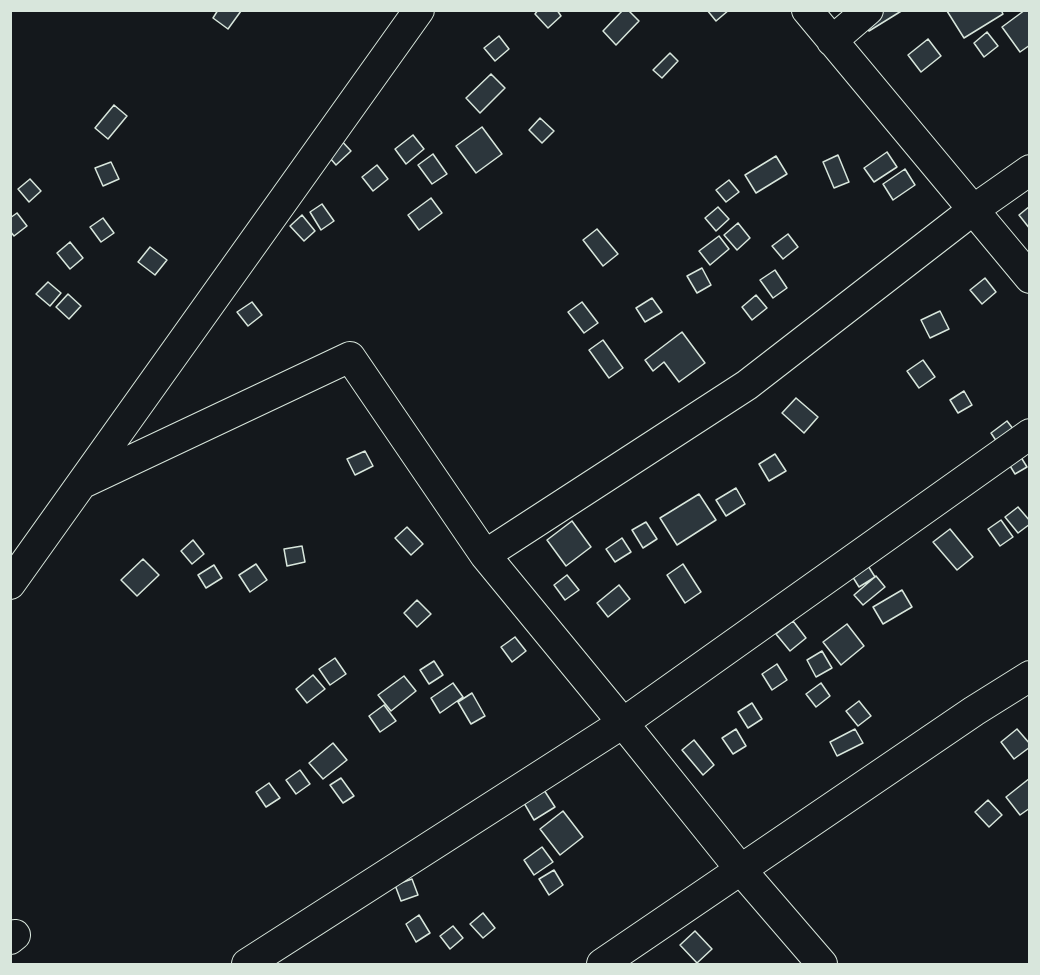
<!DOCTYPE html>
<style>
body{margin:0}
#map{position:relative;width:1040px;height:975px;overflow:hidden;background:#14181c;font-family:Manrope,sans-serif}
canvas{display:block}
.frame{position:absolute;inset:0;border:12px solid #d8e6dc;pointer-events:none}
</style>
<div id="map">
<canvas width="1040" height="975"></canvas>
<div class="frame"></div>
</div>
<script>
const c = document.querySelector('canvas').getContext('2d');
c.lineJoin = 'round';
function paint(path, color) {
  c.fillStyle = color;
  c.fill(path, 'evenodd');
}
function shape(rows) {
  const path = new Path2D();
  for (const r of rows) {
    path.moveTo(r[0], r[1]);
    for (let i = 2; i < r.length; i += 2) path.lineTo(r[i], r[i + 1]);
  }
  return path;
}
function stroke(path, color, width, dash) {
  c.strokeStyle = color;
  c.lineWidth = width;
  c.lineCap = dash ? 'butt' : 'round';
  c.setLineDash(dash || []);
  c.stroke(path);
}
const building = shape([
 [218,10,241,10,241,11,228,29,213,18,218,10],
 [538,10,557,10,561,16,548,28,535,14,538,10],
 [623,10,628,10,639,21,616,45,603,31,623,10],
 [707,10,729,10,716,21,707,10],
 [863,10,903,10,869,31,858,14,863,10],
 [949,10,1001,10,1003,14,964,38,947,11,949,10],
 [1025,10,1030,11,1030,45,1020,52,1002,27,1025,10],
 [987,32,998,46,984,57,974,43,987,32],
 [499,36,509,49,495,61,484,48,499,36],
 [928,39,941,56,921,72,908,55,928,39],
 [670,53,678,61,662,78,653,70,670,53],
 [491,74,505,88,480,113,466,98,491,74],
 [114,105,127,116,108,139,95,128,114,105],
 [540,118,554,131,542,143,529,130,540,118],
 [482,127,502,154,476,173,456,146,482,127],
 [413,135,424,149,406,164,395,149,413,135],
 [338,137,351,151,336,165,323,150,338,137],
 [887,152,897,167,874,182,864,168,887,152],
 [433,154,447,174,432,184,418,165,433,154],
 [838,155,849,182,834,188,823,162,838,155],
 [776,156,787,174,756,193,745,175,776,156],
 [111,162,119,179,103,186,95,168,111,162],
 [377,165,388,179,373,191,362,177,377,165],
 [905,169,915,185,893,200,883,184,905,169],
 [30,179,41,191,29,202,18,189,30,179],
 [729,180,739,192,726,202,716,190,729,180],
 [431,198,442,213,419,230,408,215,431,198],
 [322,204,334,221,321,230,310,212,322,204],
 [1030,206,1030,229,1019,215,1030,206],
 [718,207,729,219,716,231,705,218,718,207],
 [17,213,27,226,14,236,10,231,10,218,17,213],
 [302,215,315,231,304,241,290,226,302,215],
 [103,218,114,233,101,242,90,227,103,218],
 [738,223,750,238,737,250,724,235,738,223],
 [597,229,618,254,603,266,583,240,597,229],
 [788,234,798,247,783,259,772,246,788,234],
 [719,236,729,249,710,265,699,251,719,236],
 [70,242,83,258,70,269,57,253,70,242],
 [150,247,167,260,155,275,138,262,150,247],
 [702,268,711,285,697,293,687,276,702,268],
 [775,270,787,288,773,298,760,280,775,270],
 [985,278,996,292,982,304,970,290,985,278],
 [48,282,61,293,50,306,36,294,48,282],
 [68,294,81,306,69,319,56,307,68,294],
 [756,295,767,308,752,320,742,307,756,295],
 [652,298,662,312,645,322,636,308,652,298],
 [252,302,262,315,248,326,237,312,252,302],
 [582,302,598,323,584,333,568,312,582,302],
 [940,311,949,329,930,338,921,320,940,311],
 [682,332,705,363,679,382,664,362,653,371,645,360,682,332],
 [603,340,623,368,609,378,589,350,603,340],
 [923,360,935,377,919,388,907,371,923,360],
 [964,391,972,405,958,413,950,400,964,391],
 [796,398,818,417,804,433,782,413,796,398],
 [1007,421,1014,430,997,442,991,433,1007,421],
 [1016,449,1027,467,1015,474,1004,456,1016,449],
 [365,451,373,466,355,475,347,459,365,451],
 [775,454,786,471,769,481,759,464,775,454],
 [736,488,745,504,726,516,716,500,736,488],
 [699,494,716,520,677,545,660,518,699,494],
 [1018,507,1030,521,1030,524,1018,533,1005,517,1018,507],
 [1001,520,1013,537,1000,546,988,529,1001,520],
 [572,521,591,547,566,566,547,540,572,521],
 [646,522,657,539,643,548,632,530,646,522],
 [407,527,423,544,411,555,395,538,407,527],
 [950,529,973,557,957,570,933,542,950,529],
 [622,538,631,552,615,562,606,549,622,538],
 [193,540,204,554,192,564,181,551,193,540],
 [302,546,305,562,287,566,284,549,302,546],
 [857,548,875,577,859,587,841,558,857,548],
 [143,559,159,575,137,596,121,580,143,559],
 [256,564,267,580,250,592,239,575,256,564],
 [683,564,701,592,685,603,667,575,683,564],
 [214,565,222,578,206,588,198,575,214,565],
 [567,575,579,590,565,600,554,585,567,575],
 [876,576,885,587,863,605,854,595,876,576],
 [619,585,630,599,608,617,597,603,619,585],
 [902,590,912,607,883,624,873,607,902,590],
 [417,600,431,614,417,627,404,613,417,600],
 [793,621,806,638,790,651,776,634,793,621],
 [847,624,864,646,841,665,823,642,847,624],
 [515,637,526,651,512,662,501,647,515,637],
 [822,651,832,668,816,677,807,660,822,651],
 [335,658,346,674,330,685,319,669,335,658],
 [434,661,443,675,429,684,420,670,434,661],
 [777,664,787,680,772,690,762,674,777,664],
 [313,675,325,689,307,703,296,689,313,675],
 [404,676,416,691,391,711,378,695,404,676],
 [453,683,463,697,440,713,431,698,453,683],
 [821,683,830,696,816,707,806,694,821,683],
 [472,693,485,716,471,724,458,702,472,693],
 [859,701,871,716,858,726,846,711,859,701],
 [752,703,762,719,748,728,738,712,752,703],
 [384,705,396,721,380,732,369,716,384,705],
 [736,729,746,746,733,754,722,738,736,729],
 [855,729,863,743,837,756,830,742,855,729],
 [1017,729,1030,744,1030,747,1014,759,1001,742,1017,729],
 [694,740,714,765,703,775,682,750,694,740],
 [333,743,347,760,323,779,309,763,333,743],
 [300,770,310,784,296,794,286,780,300,770],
 [341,778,354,796,343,803,330,785,341,778],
 [1030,778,1030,808,1020,815,1006,797,1030,778],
 [269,783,280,798,266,807,256,792,269,783],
 [544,790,555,807,534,820,524,803,544,790],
 [988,800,1002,815,989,827,975,812,988,800],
 [563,811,583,837,560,855,540,829,563,811],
 [542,847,553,862,534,875,524,860,542,847],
 [554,870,563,885,549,895,539,879,554,870],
 [412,879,418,895,401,901,395,885,412,879],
 [483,913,495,928,483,938,470,924,483,913],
 [419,915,430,933,416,942,406,924,419,915],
 [453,926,463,938,450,949,440,936,453,926],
 [695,931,712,949,697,963,680,945,695,931]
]);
paint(building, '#2c363c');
stroke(building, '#d8e6dc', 1.5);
const minor = shape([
 [807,10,1030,278],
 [832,41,868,10],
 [83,483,350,357,485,555,623,723,741,870,822,964],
 [485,555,747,385,973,210,1030,170],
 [10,584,419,10],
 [10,939,15,935],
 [247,964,623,723,1030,434],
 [602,964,974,711,1030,676]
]);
stroke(minor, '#d8e6dc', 32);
stroke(minor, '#14181c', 30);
</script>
